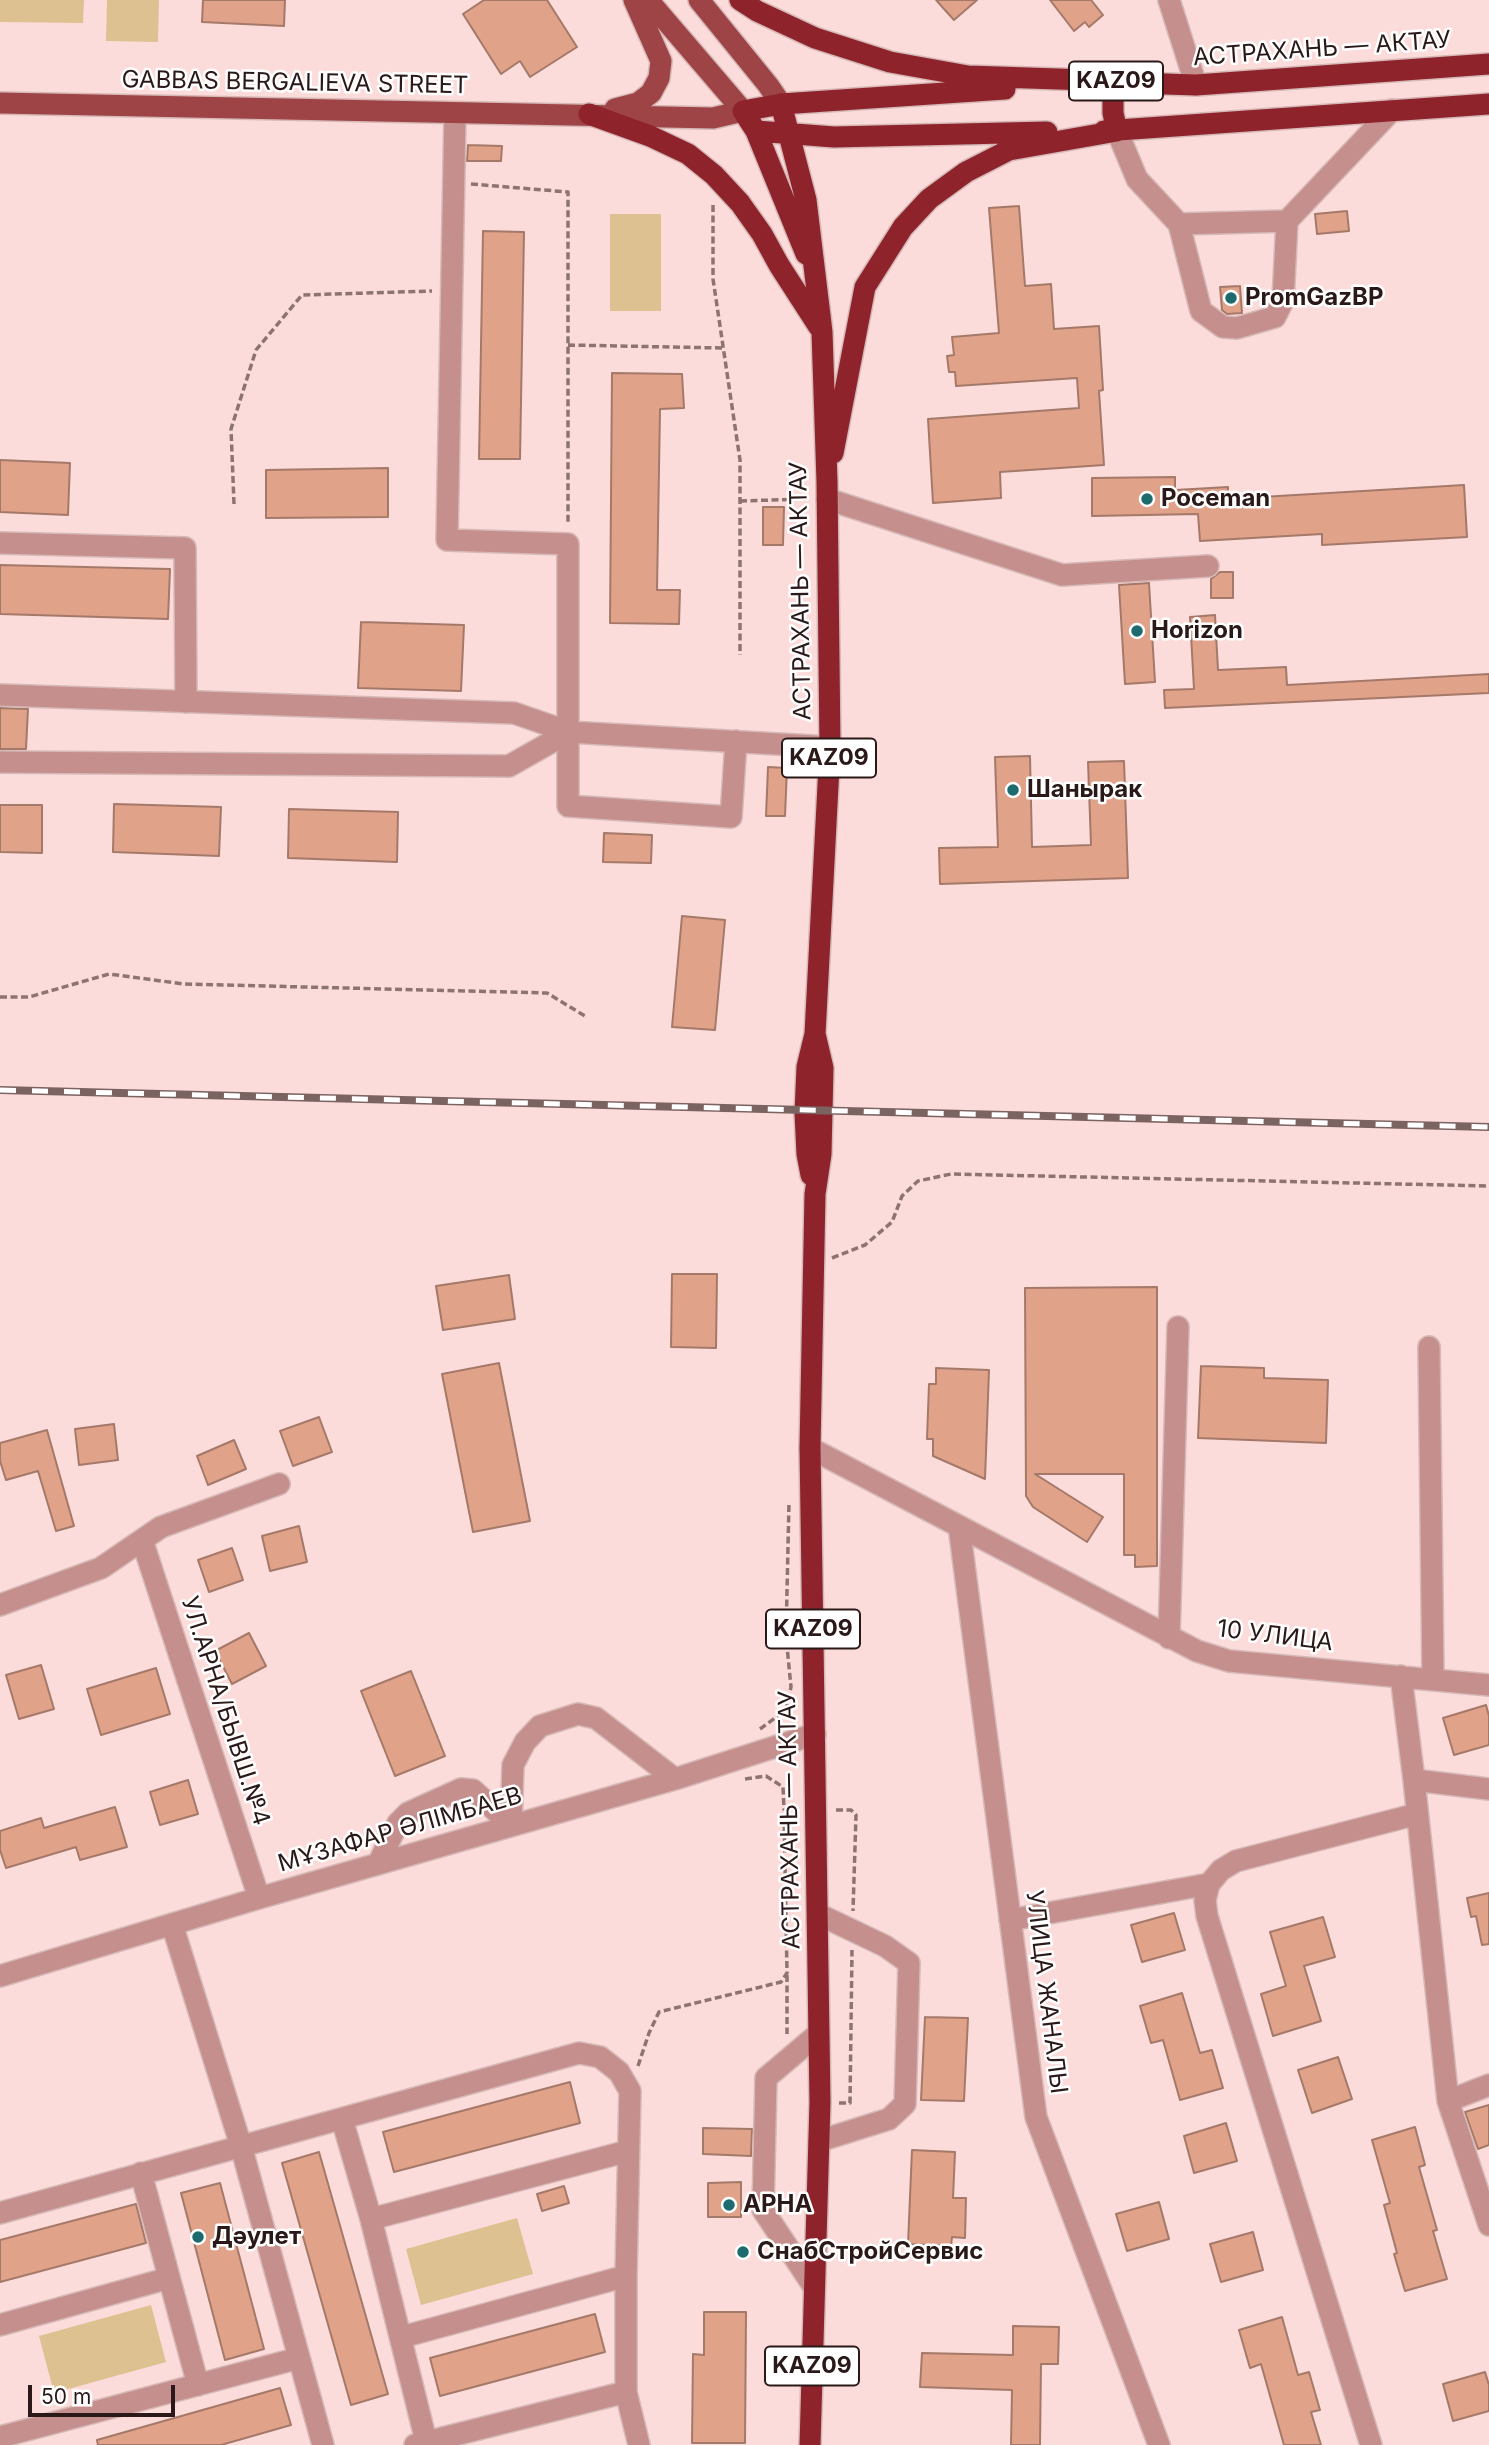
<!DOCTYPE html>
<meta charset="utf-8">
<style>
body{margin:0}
#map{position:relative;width:1489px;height:2445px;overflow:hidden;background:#fcdcda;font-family:Inter,sans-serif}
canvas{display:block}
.scale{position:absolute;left:28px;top:2385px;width:147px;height:32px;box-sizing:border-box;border:4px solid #2b1818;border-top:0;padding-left:9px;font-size:21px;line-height:24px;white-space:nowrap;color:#2b1818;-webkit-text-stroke:5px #fff;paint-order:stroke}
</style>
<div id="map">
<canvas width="1489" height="2445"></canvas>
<div class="scale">50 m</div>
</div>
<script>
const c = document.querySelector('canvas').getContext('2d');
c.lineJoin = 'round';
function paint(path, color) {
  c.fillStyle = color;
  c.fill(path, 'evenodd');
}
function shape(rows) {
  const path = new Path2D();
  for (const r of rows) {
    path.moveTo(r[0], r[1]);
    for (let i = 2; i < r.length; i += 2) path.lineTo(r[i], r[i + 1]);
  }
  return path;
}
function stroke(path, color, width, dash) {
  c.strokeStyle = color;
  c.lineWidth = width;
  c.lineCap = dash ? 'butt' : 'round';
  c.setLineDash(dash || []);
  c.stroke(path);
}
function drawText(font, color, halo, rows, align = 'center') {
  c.font = font + ' Inter,sans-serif';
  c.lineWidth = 5;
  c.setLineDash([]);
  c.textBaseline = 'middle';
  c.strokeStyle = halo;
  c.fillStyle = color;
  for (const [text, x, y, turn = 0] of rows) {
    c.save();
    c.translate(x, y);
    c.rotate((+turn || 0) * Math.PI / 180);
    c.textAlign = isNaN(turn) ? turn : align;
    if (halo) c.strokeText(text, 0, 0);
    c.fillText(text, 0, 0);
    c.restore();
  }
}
paint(shape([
 [0,0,84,0,83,23,0,22],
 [107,0,159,0,158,42,106,41],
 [610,214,661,214,661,311,610,311],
 [517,2218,533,2274,421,2305,406,2249],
 [151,2305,166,2362,54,2393,39,2336]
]), '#ddc190');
const building = shape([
 [203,0,285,0,284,26,202,22,203,0],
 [484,0,547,0,577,47,530,77,520,61,501,74,463,14,484,0],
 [936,0,977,0,954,20,936,0],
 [1050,0,1091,0,1103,15,1089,27,1085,22,1074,31,1050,0],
 [468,145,502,146,501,161,467,161,468,145],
 [1019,206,1025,286,1051,284,1054,329,1099,326,1103,390,1099,391,1104,465,1000,472,1001,498,933,503,928,419,1079,408,1077,378,956,386,955,372,949,372,947,356,954,355,952,337,999,333,989,208,1019,206],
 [1347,211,1349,231,1317,234,1315,214,1347,211],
 [483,231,524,232,520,459,479,459,483,231],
 [1240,286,1242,313,1227,314,1222,310,1220,287,1240,286],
 [612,373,682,374,684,408,660,409,657,590,680,590,679,624,610,623,612,373],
 [0,460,70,463,68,515,0,512,0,460],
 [388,468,388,517,266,518,266,470,388,468],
 [1175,477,1175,490,1228,487,1228,499,1464,485,1467,537,1322,545,1322,534,1200,541,1198,514,1092,516,1092,478,1175,477],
 [763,507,784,507,783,545,763,545,763,507],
 [0,565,170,569,168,619,0,614,0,565],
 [1220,572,1233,572,1233,598,1211,598,1211,579,1220,572],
 [1149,583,1155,682,1125,684,1119,585,1149,583],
 [1215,615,1218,670,1286,667,1287,685,1489,674,1489,693,1165,708,1164,690,1194,689,1190,617,1215,615],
 [361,622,464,625,461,691,358,688,361,622],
 [0,708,28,709,26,749,0,749,0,708],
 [1030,756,1032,847,1091,845,1088,762,1124,761,1128,878,940,884,939,848,998,847,995,757,1030,756],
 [768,767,787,768,785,816,766,816,768,767],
 [114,804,221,807,219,856,113,852,114,804],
 [0,805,42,805,42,853,0,852,0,805],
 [289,809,398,812,397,862,288,858,289,809],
 [604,833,652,835,651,863,603,862,604,833],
 [682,916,725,920,715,1030,672,1027,682,916],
 [672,1274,717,1274,716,1348,671,1347,672,1274],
 [509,1275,515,1319,443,1330,436,1286,509,1275],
 [1157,1287,1157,1566,1135,1567,1135,1555,1124,1555,1124,1474,1035,1474,1103,1517,1087,1542,1033,1507,1026,1496,1025,1288,1157,1287],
 [499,1363,530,1521,473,1532,442,1374,499,1363],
 [1201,1366,1264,1368,1264,1378,1328,1380,1326,1443,1198,1438,1201,1366],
 [936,1368,989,1370,985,1479,933,1456,933,1439,927,1439,929,1384,936,1384,936,1368],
 [319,1417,332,1452,293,1466,280,1431,319,1417],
 [114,1424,118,1460,79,1465,75,1429,114,1424],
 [47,1430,74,1526,56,1531,38,1471,6,1480,0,1461,0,1443,47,1430],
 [234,1440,246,1469,208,1485,197,1456,234,1440],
 [299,1526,307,1562,270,1571,262,1536,299,1526],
 [232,1548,243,1580,209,1592,198,1560,232,1548],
 [249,1633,266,1666,232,1684,215,1651,249,1633],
 [41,1665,54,1709,19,1719,6,1675,41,1665],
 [156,1668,170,1714,101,1735,87,1689,156,1668],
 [411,1671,445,1756,395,1776,361,1691,411,1671],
 [1486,1705,1489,1716,1489,1745,1454,1755,1443,1718,1486,1705],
 [188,1780,198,1814,160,1825,150,1792,188,1780],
 [115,1807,127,1847,80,1860,76,1847,6,1868,0,1850,0,1831,41,1818,44,1828,115,1807],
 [1489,1893,1489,1944,1482,1945,1476,1916,1471,1917,1467,1898,1489,1893],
 [1174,1913,1185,1950,1142,1962,1131,1925,1174,1913],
 [1323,1917,1335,1957,1304,1966,1321,2021,1273,2036,1261,1994,1286,1986,1270,1932,1323,1917],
 [1182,1993,1200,2053,1212,2050,1223,2088,1180,2100,1163,2040,1151,2043,1140,2006,1182,1993],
 [925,2017,968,2018,964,2101,921,2100,925,2017],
 [1338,2057,1352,2099,1312,2113,1298,2070,1338,2057],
 [570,2082,580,2123,394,2172,383,2132,570,2082],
 [1489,2105,1489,2145,1478,2149,1465,2112,1489,2105],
 [1226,2123,1237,2161,1194,2173,1184,2136,1226,2123],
 [1415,2127,1425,2165,1419,2167,1437,2230,1433,2231,1447,2279,1405,2291,1394,2254,1397,2253,1384,2205,1390,2203,1372,2140,1415,2127],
 [703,2128,752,2129,751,2156,703,2154,703,2128],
 [912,2150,955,2152,953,2198,966,2198,965,2238,952,2237,951,2246,908,2244,912,2150],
 [319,2152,388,2394,351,2405,282,2163,319,2152],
 [741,2182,741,2217,708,2217,708,2183,741,2182],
 [220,2183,264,2349,225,2360,181,2193,220,2183],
 [564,2186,569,2203,542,2211,537,2194,564,2186],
 [1159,2202,1169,2239,1127,2251,1116,2214,1159,2202],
 [136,2204,146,2243,0,2282,0,2240,136,2204],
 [1253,2232,1263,2270,1221,2282,1210,2244,1253,2232],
 [704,2312,746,2312,745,2443,692,2443,693,2354,704,2355,704,2312],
 [595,2314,605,2352,440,2396,430,2358,595,2314],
 [1282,2317,1298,2375,1309,2372,1320,2410,1311,2412,1321,2445,1284,2445,1261,2364,1250,2368,1239,2330,1282,2317],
 [1013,2326,1059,2327,1058,2364,1041,2364,1040,2445,1011,2445,1012,2390,920,2387,922,2353,1013,2355,1013,2326],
 [1485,2372,1489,2385,1489,2411,1453,2421,1443,2384,1485,2372],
 [280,2388,291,2425,221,2445,98,2445,97,2440,280,2388]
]);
paint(building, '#e1a28a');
stroke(building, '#a57969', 2);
const minor = shape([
 [1169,0,1196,85],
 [455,113,447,540,568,544,568,806,731,817,736,741],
 [1117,131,1137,179,1179,224,1287,221,1392,110],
 [1179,224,1201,311,1223,327,1237,328,1275,317,1283,301,1287,221],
 [827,499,1062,575,1208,566],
 [0,543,185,548,186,702],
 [0,695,514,713,569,732,830,747],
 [0,762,509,766,569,732],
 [1429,1347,1433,1678],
 [810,1448,1197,1651,1229,1661,1489,1685],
 [959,1526,1036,2117,1159,2445],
 [142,1540,259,1898],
 [0,1605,101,1568,161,1527,279,1484],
 [1169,1638,1178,1327],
 [1401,1676,1414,1780,1448,2101,1489,2225],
 [1414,1780,1489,1789],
 [511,1825,513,1765,525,1742,540,1726,578,1714,596,1718,675,1779],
 [378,1864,398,1823,408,1813,461,1789,473,1790,511,1825],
 [818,1914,885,1946,909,1963,905,2104,889,2119,819,2141],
 [1010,1920,1209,1884],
 [172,1924,241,2146,323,2445],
 [0,1976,259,1898,675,1779,815,1734],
 [1448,2101,1489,2085],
 [342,2119,371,2219,427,2445],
 [141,2173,198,2385],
 [0,2213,579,2053,600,2057,619,2072,630,2091,626,2276,626,2392,415,2445],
 [371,2219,628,2151],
 [814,2287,763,2210,766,2078,818,2034],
 [0,2325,169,2278],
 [402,2337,626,2276],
 [626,2392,639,2445],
 [0,2437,299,2358],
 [1371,2445,1207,1916,1205,1900,1209,1884,1221,1870,1236,1861,1417,1814]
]);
const major = shape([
 [699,0,768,85,781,104],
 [0,103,713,118,743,111,648,0],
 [615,109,638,103,651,93,659,78,661,61,634,0]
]);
const highway = shape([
 [740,0,757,11,815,38,890,62,968,76,1118,81,1113,96,1113,113,1117,131,1009,150,966,172,929,199,903,227,865,287,833,453],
 [1104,82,1196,85,1489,64],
 [781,104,806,200,822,332,827,482,830,747,815,1034,807,1067,805,1113,807,1154,811,1175],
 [589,114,650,136,688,154,714,175,740,203,762,234,779,265,819,327],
 [756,131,834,137,1047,132],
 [1104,131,1489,104],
 [806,254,756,131,743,111,781,104,1005,89],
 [810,2445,820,2102,810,1448,815,1194,821,1154,823,1068,815,1034]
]);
stroke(minor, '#d6b9b7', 24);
stroke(major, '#d6b9b7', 24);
stroke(highway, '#d6b9b7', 24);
stroke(shape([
 [471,184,568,192,568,524],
 [713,205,713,279,740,460,740,655],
 [568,345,723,348],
 [740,501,807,499],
 [234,504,231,429,256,350,302,295,432,291],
 [0,997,29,997,109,974,184,984,547,993,585,1016],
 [832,1258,865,1245,892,1222,902,1196,918,1181,951,1174,1489,1186],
 [760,1729,786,1710,791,1687,786,1636,789,1502],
 [745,1779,766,1776,783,1787,784,1810],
 [836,1810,851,1810,856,1815,853,1911],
 [787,1975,787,2034],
 [638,2066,649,2033,659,2012,781,1982,787,1973,784,1810,796,1810],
 [839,2103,850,2103,852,1950]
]), '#8d7473', 3.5, [7, 3.5]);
stroke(minor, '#c48f8d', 21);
stroke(major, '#9e4446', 21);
stroke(highway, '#8e232c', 21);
const rail = shape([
 [0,1090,1489,1127]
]);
stroke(rail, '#7b6362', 8);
stroke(rail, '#fff', 5, [16]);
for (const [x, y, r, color] of [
 [1231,298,7,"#1e6b6f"],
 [1147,499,7,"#1e6b6f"],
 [1137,631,7,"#1e6b6f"],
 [1013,790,7,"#1e6b6f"],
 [729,2205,7,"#1e6b6f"],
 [198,2237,7,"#1e6b6f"],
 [743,2252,7,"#1e6b6f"]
]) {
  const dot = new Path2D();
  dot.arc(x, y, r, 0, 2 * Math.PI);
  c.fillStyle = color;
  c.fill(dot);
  stroke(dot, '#fff', 2.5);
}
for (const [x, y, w] of [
 [1116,81,94],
 [829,758,94],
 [813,1629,94],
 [812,2366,94]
]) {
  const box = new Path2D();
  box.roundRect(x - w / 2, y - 19.5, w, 39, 5);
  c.fillStyle = '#fff';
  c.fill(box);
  stroke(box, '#2b1818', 2);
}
drawText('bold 23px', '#2b1818', null, [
 ["KAZ09",1116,81],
 ["KAZ09",829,758],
 ["KAZ09",813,1629],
 ["KAZ09",812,2366]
]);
drawText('24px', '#2b1818', '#fff', [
 ["АСТРАХАНЬ — АКТАУ",1322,49,-4],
 ["GABBAS BERGALIEVA STREET",295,83,1],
 ["АСТРАХАНЬ — АКТАУ",801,591,-91],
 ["10 УЛИЦА",1275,1636,7],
 ["УЛ.АРНА/БЫВШ.№4",225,1711,72],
 ["АСТРАХАНЬ — АКТАУ",790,1820,-91],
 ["МҰЗАФАР ӘЛІМБАЕВ",400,1830,-16],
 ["УЛИЦА ЖАНАЛЫ",1046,1992,83]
]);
drawText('bold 24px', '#2b1818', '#fff', [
 ["PromGazBP",1245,298],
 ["Poceman",1161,499],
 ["Horizon",1151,631],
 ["Шанырак",1027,790],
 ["АРНА",743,2205],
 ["Дәулет",212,2237],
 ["СнабСтройСервис",757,2252]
], 'left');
</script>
